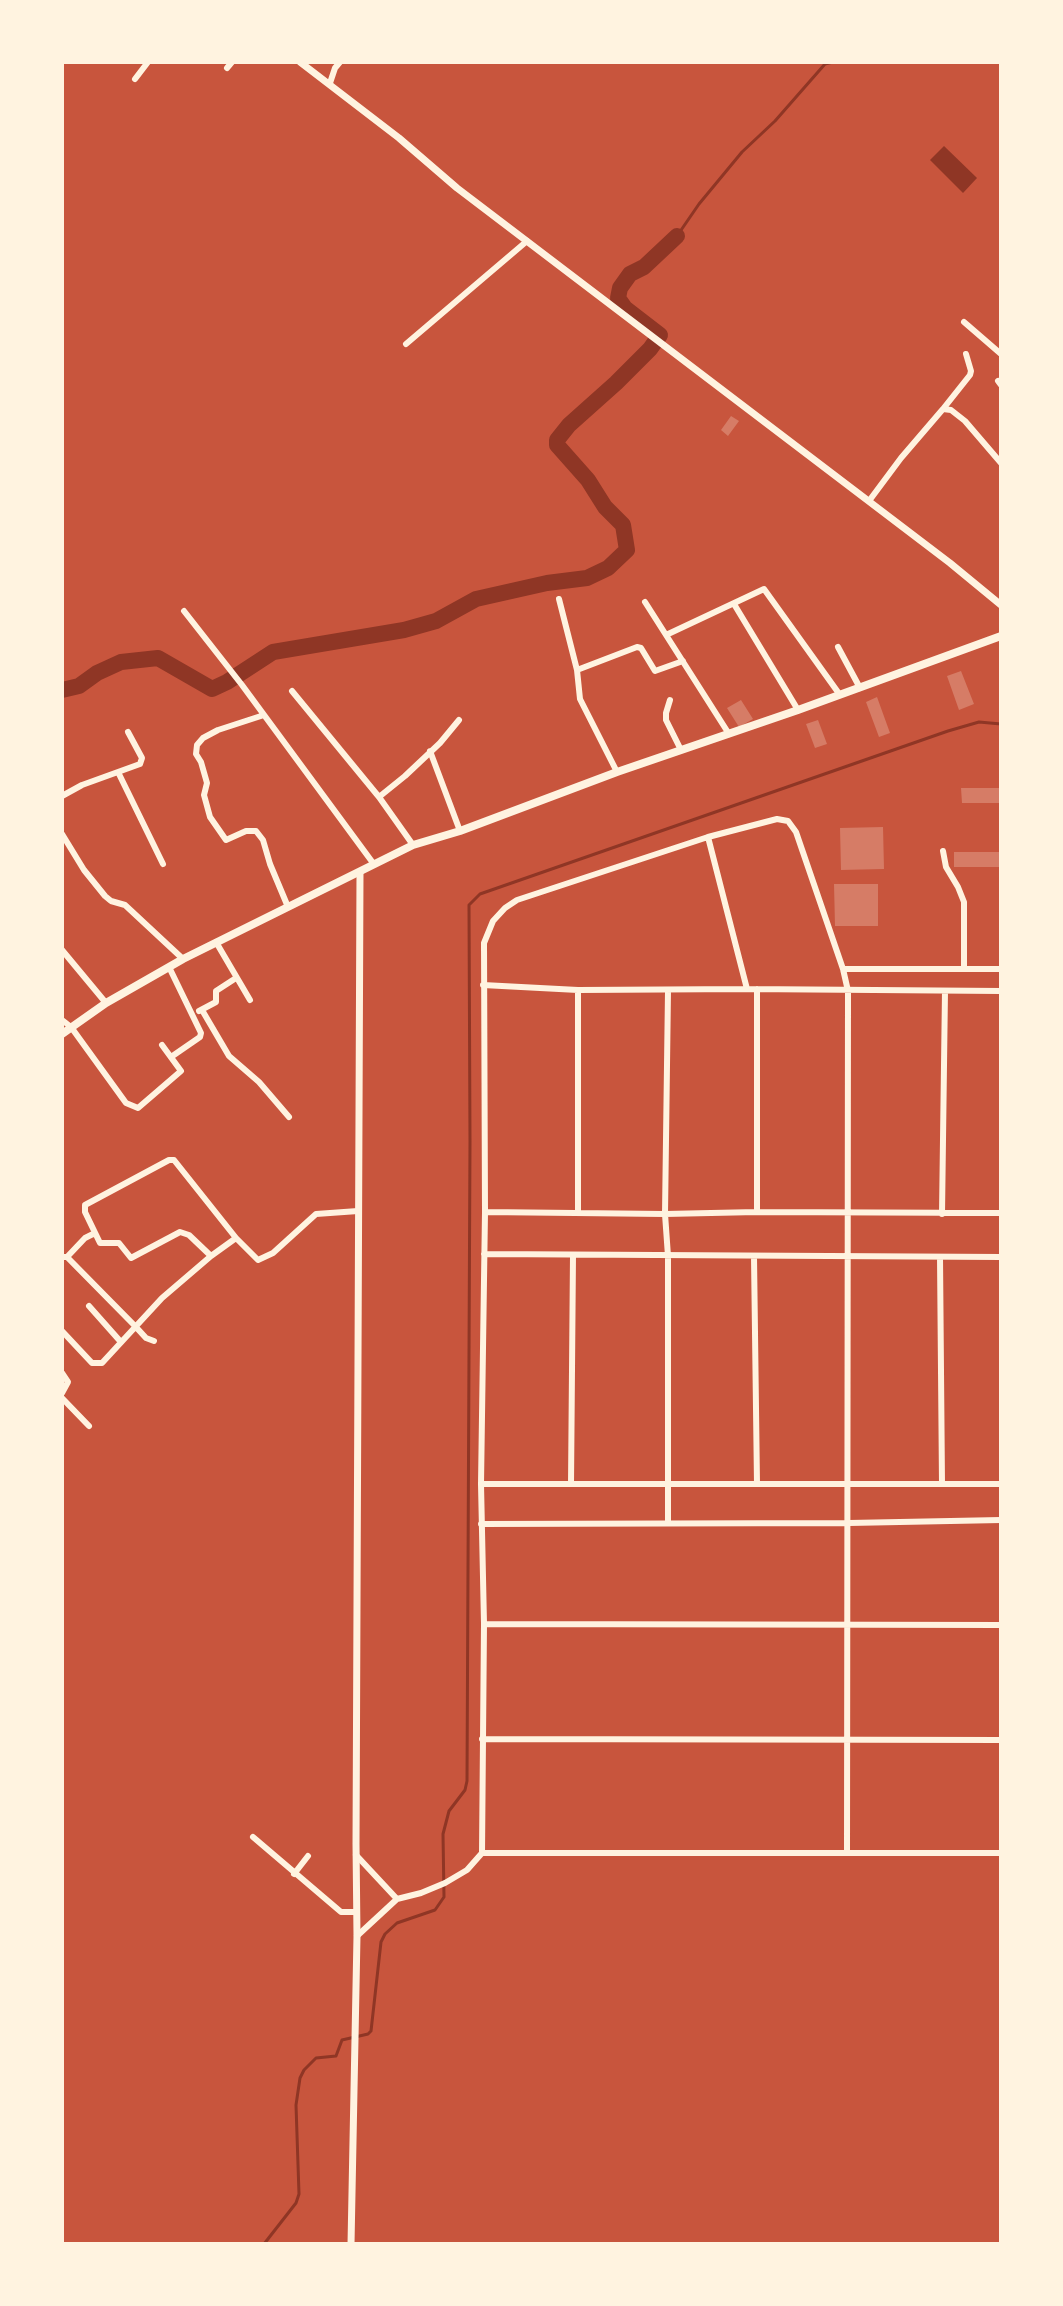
<!DOCTYPE html>
<style>
body{margin:0}
#map{position:relative;width:1063px;height:2306px;overflow:hidden;background:#c8553d;font-family:Roboto,sans-serif}
canvas{display:block}
.frame{position:absolute;inset:0;border:64px solid #fff3e0;pointer-events:none}
</style>
<div id="map">
<canvas width="1063" height="2306"></canvas>
<div class="frame"></div>
</div>
<script>
const c = document.querySelector('canvas').getContext('2d');
c.lineJoin = 'round';
function paint(path, color) {
  c.fillStyle = color;
  c.fill(path, 'evenodd');
}
function shape(rows) {
  const path = new Path2D();
  for (const r of rows) {
    path.moveTo(r[0], r[1]);
    for (let i = 2; i < r.length; i += 2) path.lineTo(r[i], r[i + 1]);
  }
  return path;
}
function stroke(path, color, width, dash) {
  c.strokeStyle = color;
  c.lineWidth = width;
  c.lineCap = dash ? 'butt' : 'round';
  c.setLineDash(dash || []);
  c.stroke(path);
}
paint(shape([
 [944,146,977,178,963,193,930,160]
]), '#8f3625');
stroke(shape([
 [677,236,699,204,742,152,775,121,825,64,833,62],
 [264,2244,296,2203,299,2194,296,2105,300,2078,304,2070,316,2058,336,2056,342,2040,368,2034,371,2031,381,1942,385,1934,397,1923,435,1910,444,1897,443,1834,449,1811,465,1790,467,1781,470,1141,469,905,480,894,948,731,979,722,1001,724]
]), '#8f3625', 3);
stroke(shape([
 [62,690,79,686,97,673,121,662,158,658,212,689,227,682,273,652,404,630,436,621,476,599,547,583,587,578,608,568,627,550,623,525,605,507,588,480,557,445,557,440,569,425,616,383,650,349,660,335,625,308,618,298,620,288,630,274,644,267,677,236]
]), '#8f3625', 16);
paint(shape([
 [731,416,739,421,728,436,721,430],
 [961,671,974,704,959,710,947,676],
 [877,697,890,733,879,737,866,702],
 [741,700,753,719,739,727,727,708],
 [818,720,827,744,815,748,806,724],
 [961,788,1001,788,1001,803,962,803],
 [883,827,884,869,841,870,840,828],
 [954,852,1001,852,1001,867,954,867],
 [834,884,878,884,878,926,835,926]
]), '#d67c66');
stroke(shape([
 [227,68,232,62],
 [135,79,148,62],
 [330,83,335,68,340,62],
 [964,322,1001,354],
 [406,344,527,241],
 [998,381,1001,385],
 [943,409,970,375,971,371,966,354],
 [869,501,901,458,943,409,951,410,965,421,1001,463],
 [559,599,577,670,580,699,617,772],
 [645,602,729,734],
 [734,604,798,710],
 [184,611,242,685,373,863],
 [666,635,764,589,840,695],
 [838,647,860,688],
 [577,670,637,647,641,648,655,671,683,661],
 [292,691,379,797,413,845],
 [670,700,666,713,666,720,681,750],
 [264,715,218,730,203,738,197,745,196,754,201,762,207,783,204,795,210,817,226,840,246,831,256,831,263,840,270,864,288,907],
 [430,751,460,831],
 [119,774,163,864],
 [62,796,82,785,140,764,142,758,128,732],
 [379,797,405,776,440,743,459,720],
 [62,834,84,870,105,896,111,901,125,905,183,959],
 [708,837,747,989,1001,991],
 [943,851,946,867,958,887,964,902,964,968],
 [216,942,250,1000],
 [62,950,106,1003],
 [169,967,201,1033,200,1037,171,1057],
 [843,969,1001,969],
 [483,985,578,990,747,989],
 [668,991,665,1214,668,1256,668,1522],
 [202,1010,229,1056,259,1082,289,1117],
 [199,1011,216,1002,216,991,236,978],
 [62,1020,71,1027,126,1103,138,1108,181,1071,162,1045],
 [485,1212,665,1214,757,1212,1001,1213],
 [757,1212,757,989],
 [578,1213,578,990],
 [942,1214,945,991],
 [484,1254,1001,1257],
 [211,1256,189,1235,180,1232,131,1258,119,1243,100,1243,85,1212,85,1205,169,1160,174,1160,236,1238,258,1260,273,1253,316,1214,358,1211],
 [62,1257,67,1257,135,1326,146,1338,154,1341],
 [67,1257,85,1238,95,1233],
 [754,1257,757,1484],
 [940,1257,942,1484],
 [89,1306,120,1341],
 [62,1331,92,1363,102,1363,162,1298,211,1256,236,1238],
 [62,1373,68,1382,62,1393],
 [62,1398,89,1426],
 [481,1484,1001,1484],
 [571,1484,573,1255],
 [481,1524,849,1523,1001,1520],
 [484,1624,1001,1625],
 [482,1739,1001,1740],
 [253,1837,341,1912,357,1912],
 [482,1853,484,1624,481,1484,485,1212,484,943,493,921,505,908,517,900,708,837,777,819,788,821,796,832,843,969,848,991,847,1853],
 [356,1855,397,1899,421,1893,445,1883,467,1870,482,1853,1001,1853],
 [294,1874,308,1856],
 [357,1936,397,1899]
]), '#fff3e0', 6);
stroke(shape([
 [300,62,399,138,457,188,950,563,1001,605],
 [351,2244,357,1936,356,1843,360,872]
]), '#fff3e0', 7);
stroke(shape([
 [62,1034,106,1003,183,959,413,845,460,831,617,772,798,710,1001,636]
]), '#fff3e0', 8);
</script>
